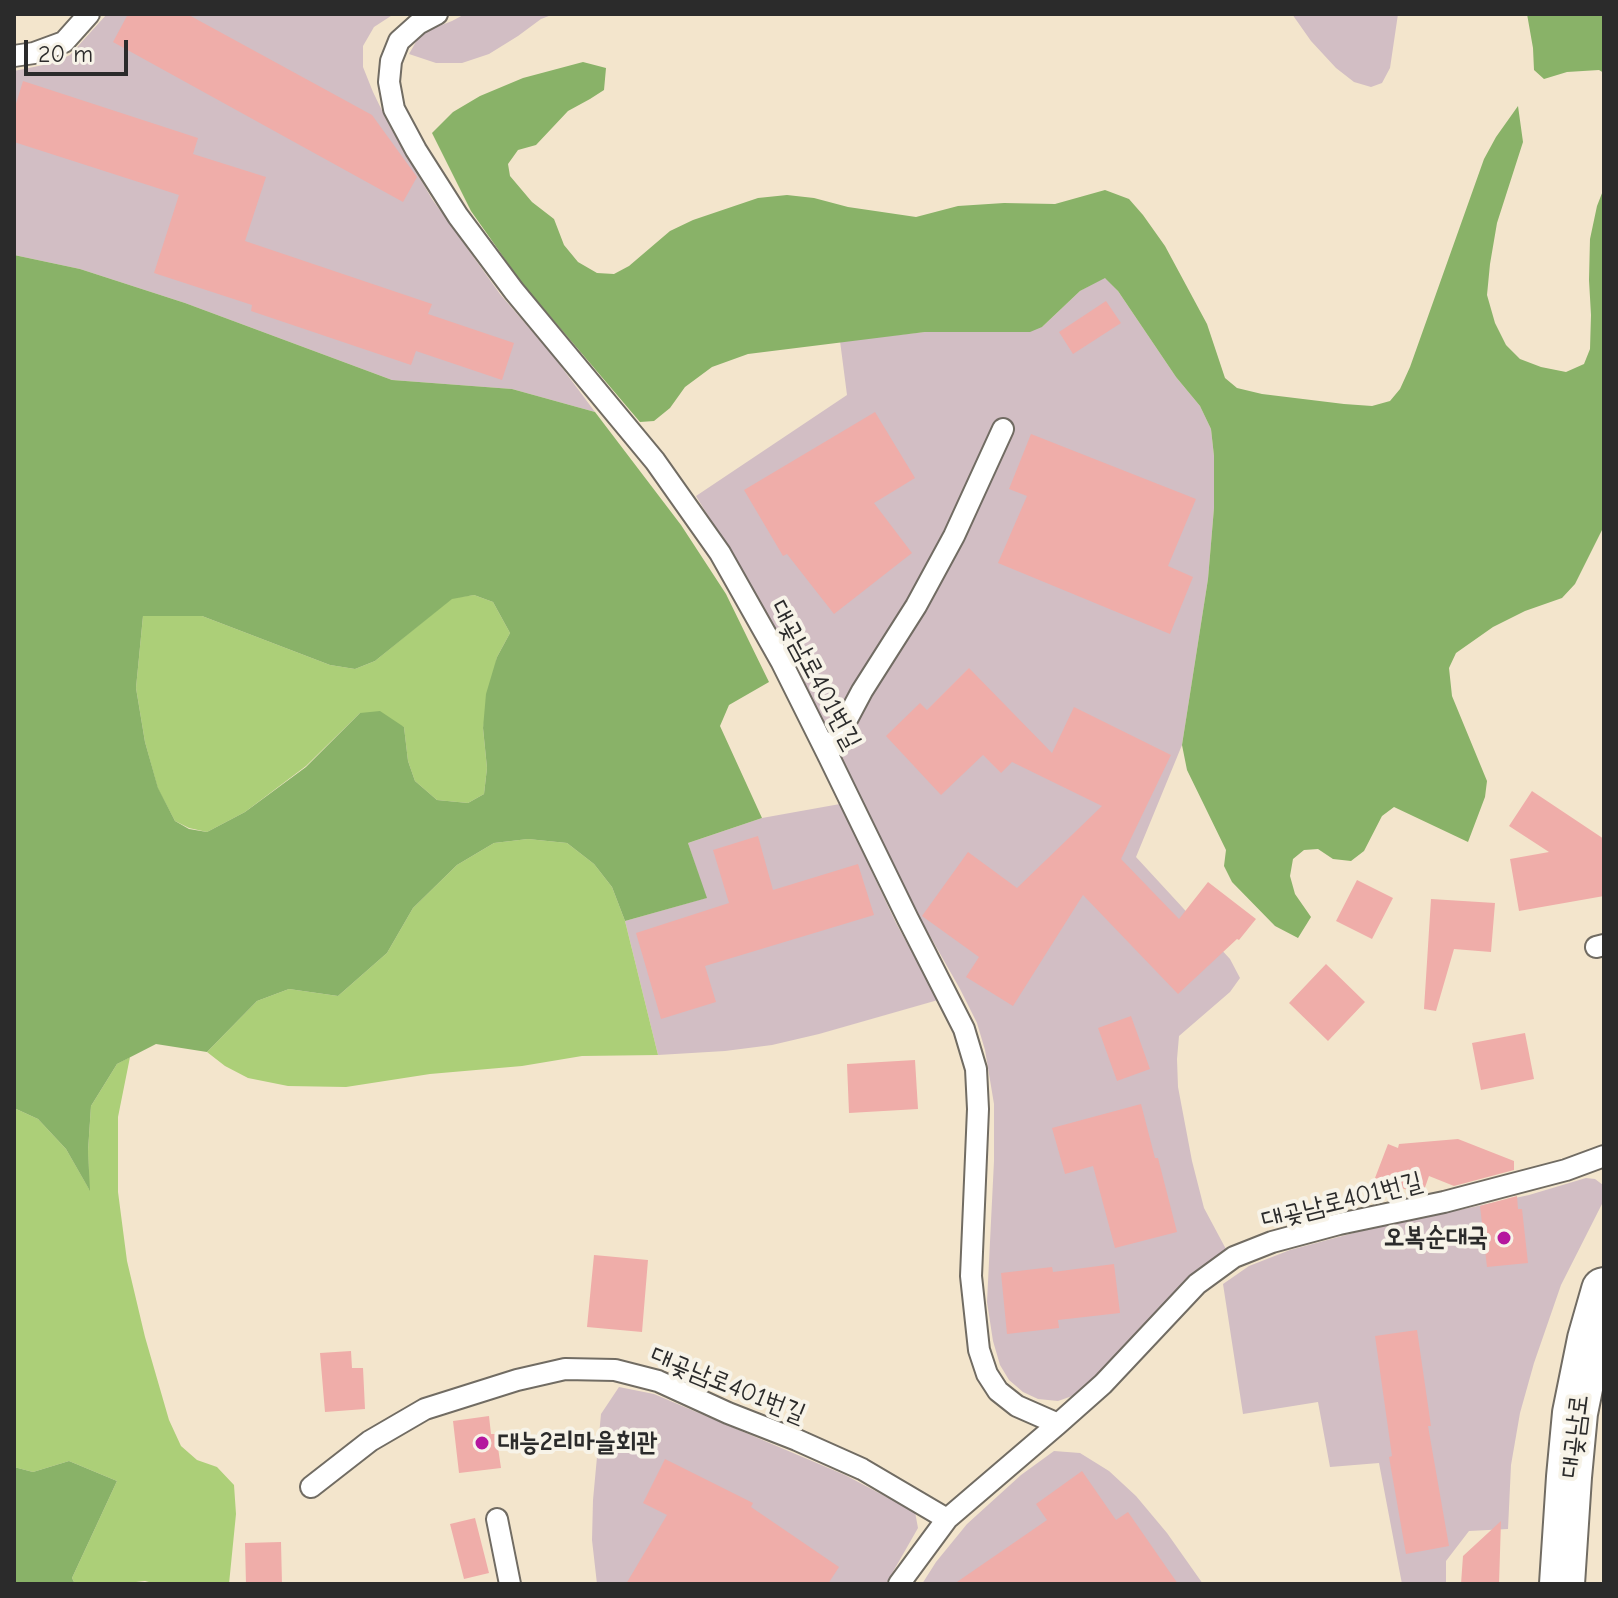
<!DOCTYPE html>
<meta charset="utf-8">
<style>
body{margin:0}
#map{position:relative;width:1618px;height:1598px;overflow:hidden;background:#f3e5cc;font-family:"Comic Neue",sans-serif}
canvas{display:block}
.frame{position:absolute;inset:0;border:16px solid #2b2b2b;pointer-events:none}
.scale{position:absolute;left:24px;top:40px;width:104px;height:36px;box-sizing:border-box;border:4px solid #2b2b2b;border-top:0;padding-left:10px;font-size:24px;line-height:28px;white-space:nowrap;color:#2b2b2b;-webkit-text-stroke:6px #f7f3e8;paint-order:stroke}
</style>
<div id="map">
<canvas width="1618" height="1598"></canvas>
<div class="frame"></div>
<div class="scale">20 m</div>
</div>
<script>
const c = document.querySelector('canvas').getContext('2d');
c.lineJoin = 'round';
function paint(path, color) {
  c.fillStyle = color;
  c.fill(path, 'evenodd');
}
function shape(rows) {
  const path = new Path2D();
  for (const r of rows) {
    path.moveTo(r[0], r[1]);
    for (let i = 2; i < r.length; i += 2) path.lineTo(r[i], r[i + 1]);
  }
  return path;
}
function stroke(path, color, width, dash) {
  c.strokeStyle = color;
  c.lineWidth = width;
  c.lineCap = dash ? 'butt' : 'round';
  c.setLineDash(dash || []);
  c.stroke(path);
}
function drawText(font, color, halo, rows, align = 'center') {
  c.font = font + ' "Comic Neue","Poor Story",sans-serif';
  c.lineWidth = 8;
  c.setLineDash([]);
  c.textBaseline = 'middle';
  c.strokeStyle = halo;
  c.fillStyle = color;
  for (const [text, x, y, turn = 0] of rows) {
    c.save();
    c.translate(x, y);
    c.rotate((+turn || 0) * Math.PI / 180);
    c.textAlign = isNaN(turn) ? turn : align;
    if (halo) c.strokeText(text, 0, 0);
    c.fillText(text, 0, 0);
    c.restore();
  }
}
paint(shape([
 [107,14,394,14,374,27,363,46,363,67,373,92,389,125,432,199,500,294,554,357,595,412,512,389,392,380,185,303,80,269,14,255,14,71,53,63,70,55],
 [465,14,554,14,541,19,518,36,489,54,462,63,436,63,409,54,421,33,452,21],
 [1292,14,1398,14,1390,68,1382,83,1371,87,1354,82,1336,68,1311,41],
 [1105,277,1118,291,1176,377,1200,406,1211,429,1214,456,1214,508,1208,579,1182,745,1136,857,1230,959,1240,978,1230,992,1179,1036,1177,1059,1178,1087,1192,1161,1204,1208,1227,1251,1078,1394,1058,1401,1038,1399,1023,1392,1009,1380,1000,1365,993,1341,987,1302,994,1161,994,1104,985,1050,977,1023,960,989,913,906,848,771,764,608,696,496,847,395,840,341,925,332,1042,327,1080,291],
 [840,804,896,923,938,1000,819,1034,772,1045,725,1051,658,1055,625,921,706,898,688,843,762,818],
 [1586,1178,1595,1179,1603,1185,1604,1200,1561,1285,1534,1363,1520,1413,1511,1465,1508,1529,1469,1531,1446,1561,1446,1584,1402,1584,1379,1463,1330,1467,1318,1402,1243,1414,1223,1284,1249,1266,1290,1250,1361,1231,1529,1195],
 [619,1387,654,1394,845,1475,915,1512,918,1528,886,1584,597,1584,592,1540,593,1500,601,1414],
 [1054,1451,1080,1453,1109,1471,1136,1496,1167,1533,1203,1584,922,1584,936,1562,967,1524,1021,1475]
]), '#d2bec4');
paint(shape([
 [474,595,493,602,510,633,497,657,483,728,487,768,484,794,468,803,437,800,415,781,408,761,404,727,360,713,306,766,245,812,207,832,189,828,175,821,158,789,145,742,136,688,143,616,202,616,330,665,355,669,375,661,452,598],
 [528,839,567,843,594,864,612,887,625,921,658,1055,582,1056,522,1066,430,1074,346,1087,288,1086,248,1078,225,1066,207,1052,257,1001,289,989,338,996,387,953,413,908,457,865,494,843],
 [130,1057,118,1117,118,1192,127,1261,145,1337,169,1420,181,1446,197,1460,217,1467,234,1485,236,1514,229,1584,157,1584,145,1581,118,1584,75,1584,72,1578,117,1481,69,1461,33,1472,14,1467,14,1108,38,1119,66,1149,89,1189,88,1151,91,1106,117,1064]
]), '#accf78');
paint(shape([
 [1527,14,1604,14,1604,73,1599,70,1567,72,1544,79,1534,70,1533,48],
 [583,62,606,68,604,90,590,99,568,111,536,145,518,150,508,164,510,176,532,202,554,219,564,245,578,262,597,273,614,274,629,266,670,231,693,220,758,198,787,195,814,198,848,207,916,217,958,206,1004,203,1055,204,1105,190,1129,199,1143,215,1165,246,1207,324,1225,378,1237,388,1262,394,1344,404,1372,406,1390,401,1400,389,1410,367,1484,159,1496,137,1518,106,1523,142,1497,223,1490,264,1487,295,1495,323,1506,345,1520,359,1541,367,1566,372,1584,364,1590,349,1591,315,1589,280,1590,239,1597,206,1604,188,1604,526,1575,584,1562,598,1525,611,1493,627,1456,653,1449,668,1452,696,1487,781,1485,797,1468,842,1394,807,1382,816,1364,851,1351,861,1333,859,1318,849,1304,850,1293,859,1290,876,1295,894,1311,917,1298,938,1275,926,1232,882,1224,866,1226,850,1187,770,1182,745,1208,579,1214,508,1214,456,1211,429,1200,406,1176,377,1118,291,1105,278,1080,291,1042,327,1030,332,925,332,748,354,712,367,685,387,670,408,654,421,640,422,521,282,471,211,432,133,453,112,480,96,523,78],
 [14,255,80,269,185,303,392,380,512,389,595,412,681,525,726,594,769,682,729,705,720,726,762,818,688,843,707,898,625,921,612,887,594,864,567,843,528,839,494,843,457,865,413,908,387,953,338,996,289,989,257,1001,207,1052,156,1044,117,1064,91,1106,88,1151,90,1191,66,1149,38,1119,14,1108],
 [474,595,493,602,510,633,497,657,486,694,483,728,487,768,484,794,468,803,437,800,415,781,408,761,404,727,380,711,360,713,306,767,245,812,207,832,189,829,175,821,158,788,145,742,136,688,143,616,202,616,330,665,355,669,375,661,452,599],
 [69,1461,117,1481,72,1578,75,1584,14,1584,14,1467,33,1472]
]), '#89b268');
paint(shape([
 [128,14,187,14,372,115,417,177,403,202,113,42],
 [23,81,198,138,193,154,266,177,245,241,432,304,428,314,514,343,502,380,416,351,411,365,251,311,252,305,154,273,179,195,14,142,14,110],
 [1106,301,1121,323,1073,354,1059,332],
 [875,412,915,478,874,503,912,553,834,614,787,554,783,556,744,490],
 [1031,434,1196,499,1168,566,1193,577,1170,634,998,563,1027,496,1009,489],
 [969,668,1052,753,1074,707,1171,755,1121,859,1179,919,1208,882,1256,919,1239,940,1237,939,1178,994,1083,895,1013,1006,966,977,979,957,922,916,968,852,1017,888,1102,806,1012,762,1001,773,983,755,941,795,886,736,920,703,927,710],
 [1532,791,1604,839,1604,896,1519,911,1510,859,1549,852,1509,826],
 [758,836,773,890,858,864,874,915,705,966,716,1002,661,1019,636,933,729,903,713,850],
 [1357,880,1393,898,1372,939,1336,921],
 [1431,899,1495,903,1491,952,1454,949,1436,1011,1424,1009],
 [1326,964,1365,1002,1328,1041,1289,1003],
 [1131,1016,1150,1069,1117,1081,1098,1028],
 [1525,1033,1534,1079,1481,1090,1472,1043],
 [915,1060,918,1109,849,1113,847,1064],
 [1141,1104,1155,1158,1158,1158,1177,1232,1115,1248,1093,1166,1065,1174,1052,1128],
 [1458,1139,1514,1161,1514,1170,1454,1186,1429,1176,1423,1193,1418,1194,1375,1178,1388,1144,1398,1148,1399,1144],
 [1517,1196,1518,1209,1522,1209,1528,1263,1487,1267,1480,1206],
 [594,1255,648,1260,642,1332,587,1327],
 [1114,1264,1120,1313,1058,1320,1059,1328,1007,1334,1001,1273,1052,1267,1053,1272],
 [1417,1330,1431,1426,1428,1426,1449,1546,1406,1554,1389,1457,1392,1456,1375,1336],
 [351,1351,352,1368,363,1368,365,1409,325,1412,320,1353],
 [489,1416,491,1434,496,1434,501,1468,459,1473,453,1421],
 [665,1459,753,1503,751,1507,839,1567,828,1584,626,1584,667,1515,643,1503],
 [1082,1471,1116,1520,1128,1512,1178,1584,954,1584,1047,1520,1036,1504],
 [475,1518,489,1573,464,1579,450,1524],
 [1501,1521,1499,1584,1461,1584,1463,1556],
 [281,1542,282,1584,246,1584,245,1543]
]), '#efada9');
const service = shape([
 [437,14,418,24,399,41,391,61,389,82,394,109,416,150,458,216,514,291,655,461,720,553,781,661,828,755,908,919,964,1029,976,1069,978,1109,971,1276,979,1350,987,1374,998,1391,1017,1406,1058,1424],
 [14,56,34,53,64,42,89,14],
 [828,755,862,691,916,606,954,536,1003,429],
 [1596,947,1604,945],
 [311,1487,370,1441,425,1409,517,1380,565,1369,615,1370,658,1381,728,1413,797,1440,862,1469,947,1519],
 [497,1519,510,1584],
 [899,1584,947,1519,1058,1424,1103,1384,1197,1284,1234,1257,1272,1242,1339,1224,1444,1202,1566,1170,1604,1156]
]);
const tertiary = shape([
 [1562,1584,1569,1477,1575,1413,1590,1339,1604,1290]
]);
stroke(service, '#716c63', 24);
stroke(tertiary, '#716c63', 48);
stroke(service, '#fff', 20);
stroke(tertiary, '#fff', 44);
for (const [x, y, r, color] of [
 [1504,1238,8,"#b5179e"],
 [482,1443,8,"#b5179e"]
]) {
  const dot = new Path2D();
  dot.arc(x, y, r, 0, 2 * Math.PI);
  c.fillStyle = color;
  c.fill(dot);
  stroke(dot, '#f7f3e8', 3);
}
drawText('26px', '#2b2b2b', '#f7f3e8', [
 ["대곶남로401번길",815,675,62],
 ["대곶남로401번길",1342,1201,-14],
 ["대곶남로401번길",728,1385,22],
 ["대곶남로",1575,1436,-83]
]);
drawText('bold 26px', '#2b2b2b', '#f7f3e8', [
 ["오복순대국",1488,1238],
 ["대능2리마을회관",498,1443,"left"]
], 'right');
</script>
